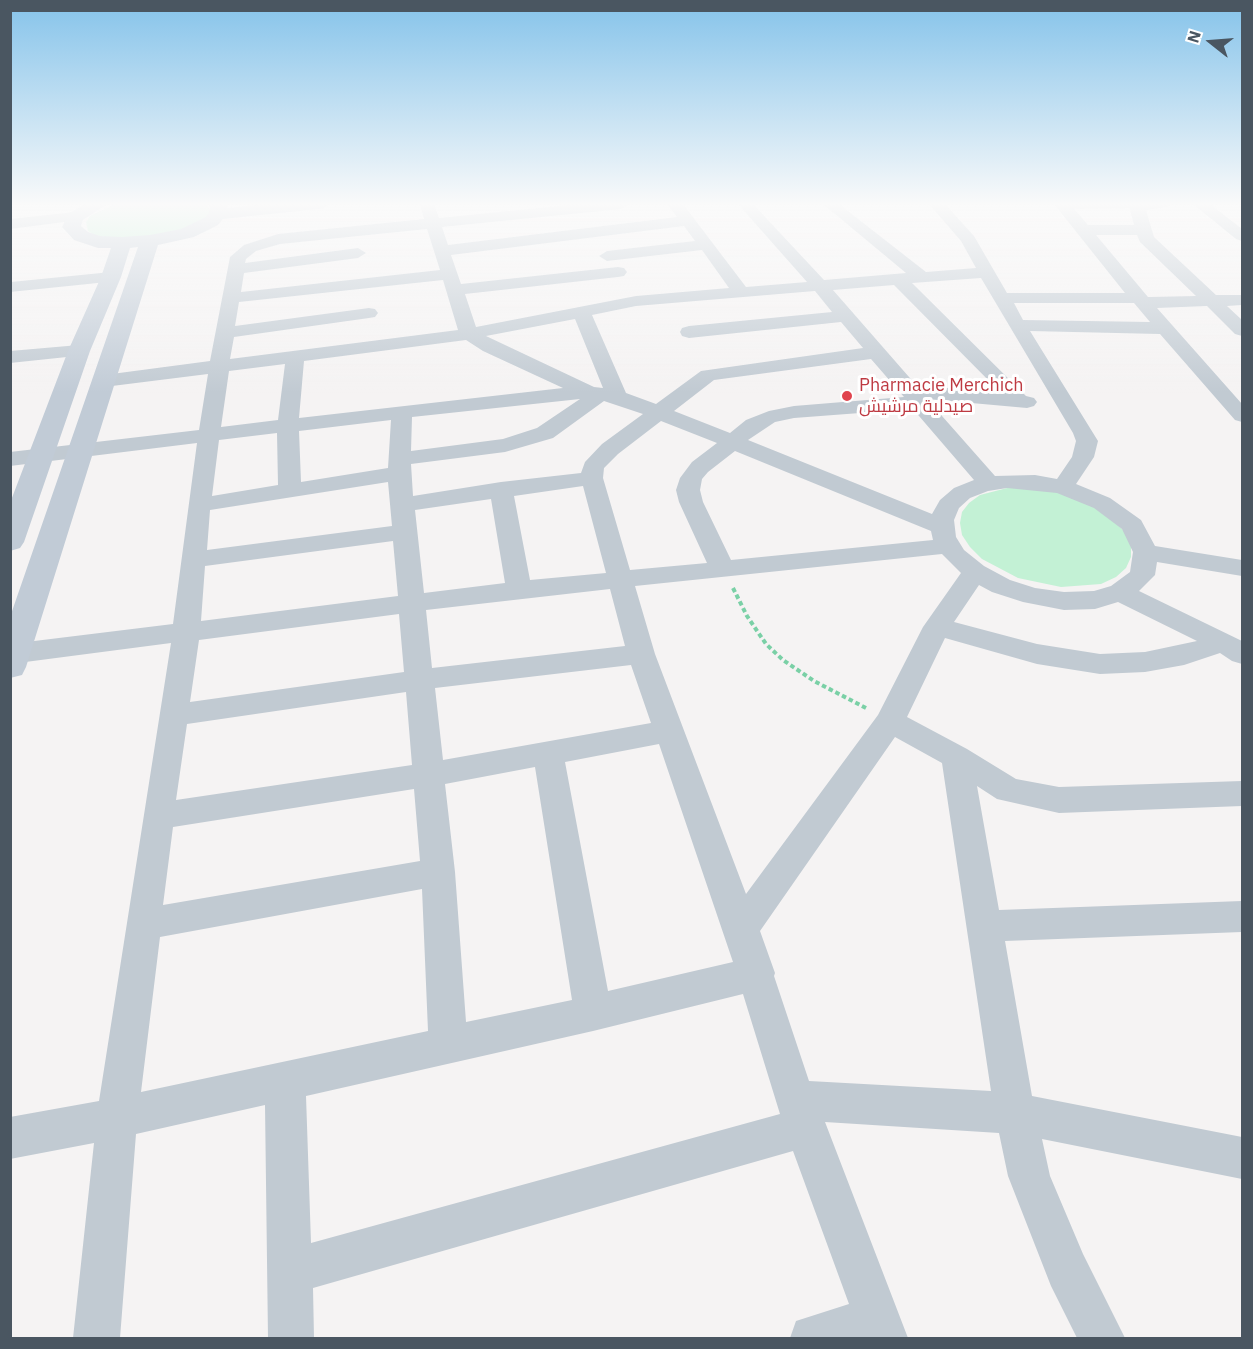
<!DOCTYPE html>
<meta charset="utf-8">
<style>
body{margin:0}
#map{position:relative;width:1253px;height:1349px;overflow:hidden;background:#f5f3f3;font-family:"IBM Plex Sans",sans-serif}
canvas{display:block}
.frame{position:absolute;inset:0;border:12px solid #4a5661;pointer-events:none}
.north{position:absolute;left:1181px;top:12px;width:60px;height:60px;-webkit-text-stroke:4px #fff;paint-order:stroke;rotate:287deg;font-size:16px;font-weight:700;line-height:24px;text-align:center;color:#4a5661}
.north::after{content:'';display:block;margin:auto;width:21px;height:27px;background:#4a5661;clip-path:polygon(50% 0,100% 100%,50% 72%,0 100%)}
</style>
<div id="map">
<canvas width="1253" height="1349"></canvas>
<div class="frame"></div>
<div class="north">N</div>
</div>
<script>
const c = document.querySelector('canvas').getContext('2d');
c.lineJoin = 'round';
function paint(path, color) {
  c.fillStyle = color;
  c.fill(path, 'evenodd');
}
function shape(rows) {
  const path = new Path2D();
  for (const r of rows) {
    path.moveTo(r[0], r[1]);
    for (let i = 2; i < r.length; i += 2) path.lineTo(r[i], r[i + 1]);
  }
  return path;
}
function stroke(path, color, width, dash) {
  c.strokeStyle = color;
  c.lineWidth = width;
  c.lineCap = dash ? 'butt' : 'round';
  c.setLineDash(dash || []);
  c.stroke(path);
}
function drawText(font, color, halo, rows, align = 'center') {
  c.font = font + ' "IBM Plex Sans",Cairo,sans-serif';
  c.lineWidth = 6;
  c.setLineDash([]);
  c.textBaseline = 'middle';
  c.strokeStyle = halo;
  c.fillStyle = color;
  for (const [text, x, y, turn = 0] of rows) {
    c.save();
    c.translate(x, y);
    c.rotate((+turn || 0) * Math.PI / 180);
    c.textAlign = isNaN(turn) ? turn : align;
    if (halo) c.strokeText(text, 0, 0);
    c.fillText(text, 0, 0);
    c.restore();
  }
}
paint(shape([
 [115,204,206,204,210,210,209,215,196,226,129,241,94,235,88,231,86,222,90,216],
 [1011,487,1049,489,1104,511,1126,533,1131,545,1131,557,1126,568,1116,577,1101,584,1061,587,1018,578,982,559,970,547,962,535,960,523,962,512,969,503,980,495]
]), '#c3f1d5');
stroke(shape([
 [733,588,747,616,766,644,783,660,814,681,866,708]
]), '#7ad0a6', 4, [4.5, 3]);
paint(shape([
 [1137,204,1140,204,1140,208,1064,209,1060,207,1064,205,1137,204]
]), '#c1cad2');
paint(shape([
 [420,204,434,204,439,218,579,204,629,204,621,209,442,227,448,245,677,217,668,205,683,204,746,287,807,282,738,204,753,204,824,280,906,273,823,204,839,204,926,272,976,268,961,241,929,204,945,204,974,236,1007,293,1125,293,1054,204,1070,204,1088,225,1134,225,1129,206,1131,204,1170,204,1168,207,1146,210,1154,237,1216,295,1242,295,1242,305,1227,306,1242,320,1242,336,1235,334,1207,306,1157,308,1242,404,1242,422,1235,420,1160,334,1030,331,1098,441,1094,457,1076,484,1110,498,1141,520,1155,546,1242,560,1242,576,1157,562,1155,575,1139,591,1242,641,1242,664,1232,661,1220,653,1184,665,1145,672,1100,674,1037,664,945,638,907,717,967,749,1016,779,1059,787,1242,781,1242,806,1059,813,997,799,977,786,999,910,1242,901,1242,932,1005,941,1032,1096,1242,1137,1242,1179,1042,1139,1050,1176,1083,1254,1125,1338,1077,1338,1051,1286,1008,1176,999,1133,825,1122,908,1338,790,1338,796,1321,849,1304,793,1151,313,1288,314,1338,268,1338,265,1105,136,1134,120,1338,73,1338,94,1143,10,1159,10,1117,99,1101,171,643,10,664,10,644,173,624,197,443,10,466,10,452,199,430,208,374,104,387,97,385,94,381,97,377,104,375,210,361,230,257,244,245,278,234,424,219,420,204],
 [684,226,695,241,607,251,599,256,607,261,702,250,729,288,636,296,476,327,465,294,618,277,624,276,627,272,624,268,618,267,461,284,451,255,684,226],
 [427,229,440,270,241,292,244,273,358,258,366,253,358,248,245,263,246,259,256,251,280,244,427,229],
 [1096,235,1137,235,1140,242,1196,296,1148,297,1096,235],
 [981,278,1073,433,1076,441,1072,457,1057,479,1035,475,995,476,927,399,1027,408,1034,406,1037,402,1034,398,1026,396,912,283,981,278],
 [443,280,458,330,230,359,234,337,369,318,375,317,378,313,375,309,369,308,235,326,239,302,443,280],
 [894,285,1001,393,916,385,833,290,894,285],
 [815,291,832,312,689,326,682,328,680,332,682,336,689,338,841,322,863,348,701,371,656,404,626,393,592,315,636,306,815,291],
 [1014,303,1134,303,1150,322,1023,320,1014,303],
 [575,319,603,388,594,387,486,336,575,319],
 [466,340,483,351,563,388,299,418,304,361,466,340],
 [871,359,904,397,794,406,769,411,746,420,730,433,674,411,714,380,871,359],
 [285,364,278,420,221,427,229,371,285,364],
 [580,399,537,428,503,439,411,451,412,417,580,399],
 [604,401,643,414,602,444,585,462,581,473,501,482,413,496,411,464,505,452,553,438,604,401],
 [913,409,974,480,954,488,940,500,932,514,748,440,775,422,794,418,913,409],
 [391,420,388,468,301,482,299,431,391,420],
 [661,421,717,443,692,462,680,478,676,490,679,502,707,563,630,570,603,478,604,468,618,454,661,421],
 [277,433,278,485,212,496,219,440,277,433],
 [735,451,931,531,933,540,731,560,703,502,700,490,702,479,708,472,735,451],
 [388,482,392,526,207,550,210,510,388,482],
 [583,486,606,573,530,580,514,496,583,486],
 [1007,488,1057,493,1094,508,1122,529,1133,552,1130,572,1111,586,1094,591,1064,592,1035,588,1010,580,984,566,964,550,956,537,954,520,959,508,970,498,988,491,1007,488],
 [491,499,505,583,424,593,415,510,491,499],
 [393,541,398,596,201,621,205,566,393,541],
 [942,554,961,573,923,627,878,715,746,894,655,654,635,586,942,554],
 [979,585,992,592,1023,602,1064,610,1095,609,1118,602,1197,641,1145,652,1100,654,1037,644,954,622,979,585],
 [610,589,625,646,432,668,426,610,610,589],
 [399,614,404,672,190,702,199,640,399,614],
 [631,665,651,723,443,760,435,688,631,665],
 [406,692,412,765,176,800,187,724,406,692],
 [895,737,942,763,991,1091,809,1081,774,976,775,973,760,931,895,737],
 [659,744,733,962,608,991,565,762,659,744],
 [535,767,572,1000,466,1022,455,872,445,784,535,767],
 [414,789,420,861,163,905,173,827,414,789],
 [422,889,428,1031,141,1092,160,937,422,889],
 [743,994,780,1114,311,1243,306,1096,593,1031,743,994],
 [1193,204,1210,204,1242,229,1242,241,1236,239,1193,204],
 [75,212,80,214,83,217,80,220,10,229,10,219,75,212],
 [111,272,117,273,120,277,117,281,10,292,11,282,111,272],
 [79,345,86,347,89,351,86,355,10,363,10,351,79,345]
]), '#c1cad2');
paint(shape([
 [86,204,107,204,83,220,81,226,88,232,100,236,122,237,150,235,181,229,206,217,209,213,210,204,228,204,227,208,268,204,327,204,324,208,318,209,223,219,218,225,194,237,158,245,26,667,22,675,10,678,10,617,138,247,130,248,121,277,90,351,24,542,20,548,10,551,10,503,68,351,101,277,111,248,98,248,74,240,62,227,69,213,86,204]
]), '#c1cbd6');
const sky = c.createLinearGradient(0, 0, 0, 393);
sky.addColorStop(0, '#85c3ea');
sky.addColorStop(0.52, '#fafafa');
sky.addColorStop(1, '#fafafa00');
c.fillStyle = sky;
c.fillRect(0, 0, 1253, 393);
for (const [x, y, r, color] of [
 [847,396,6,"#e0444e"]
]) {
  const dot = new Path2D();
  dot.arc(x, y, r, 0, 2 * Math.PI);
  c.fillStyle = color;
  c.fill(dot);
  stroke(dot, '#fff', 2);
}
drawText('18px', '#be3a42', '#fff', [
 ["Pharmacie Merchich",859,386],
 ["صيدلية مرشيش",859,407]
], 'left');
</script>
